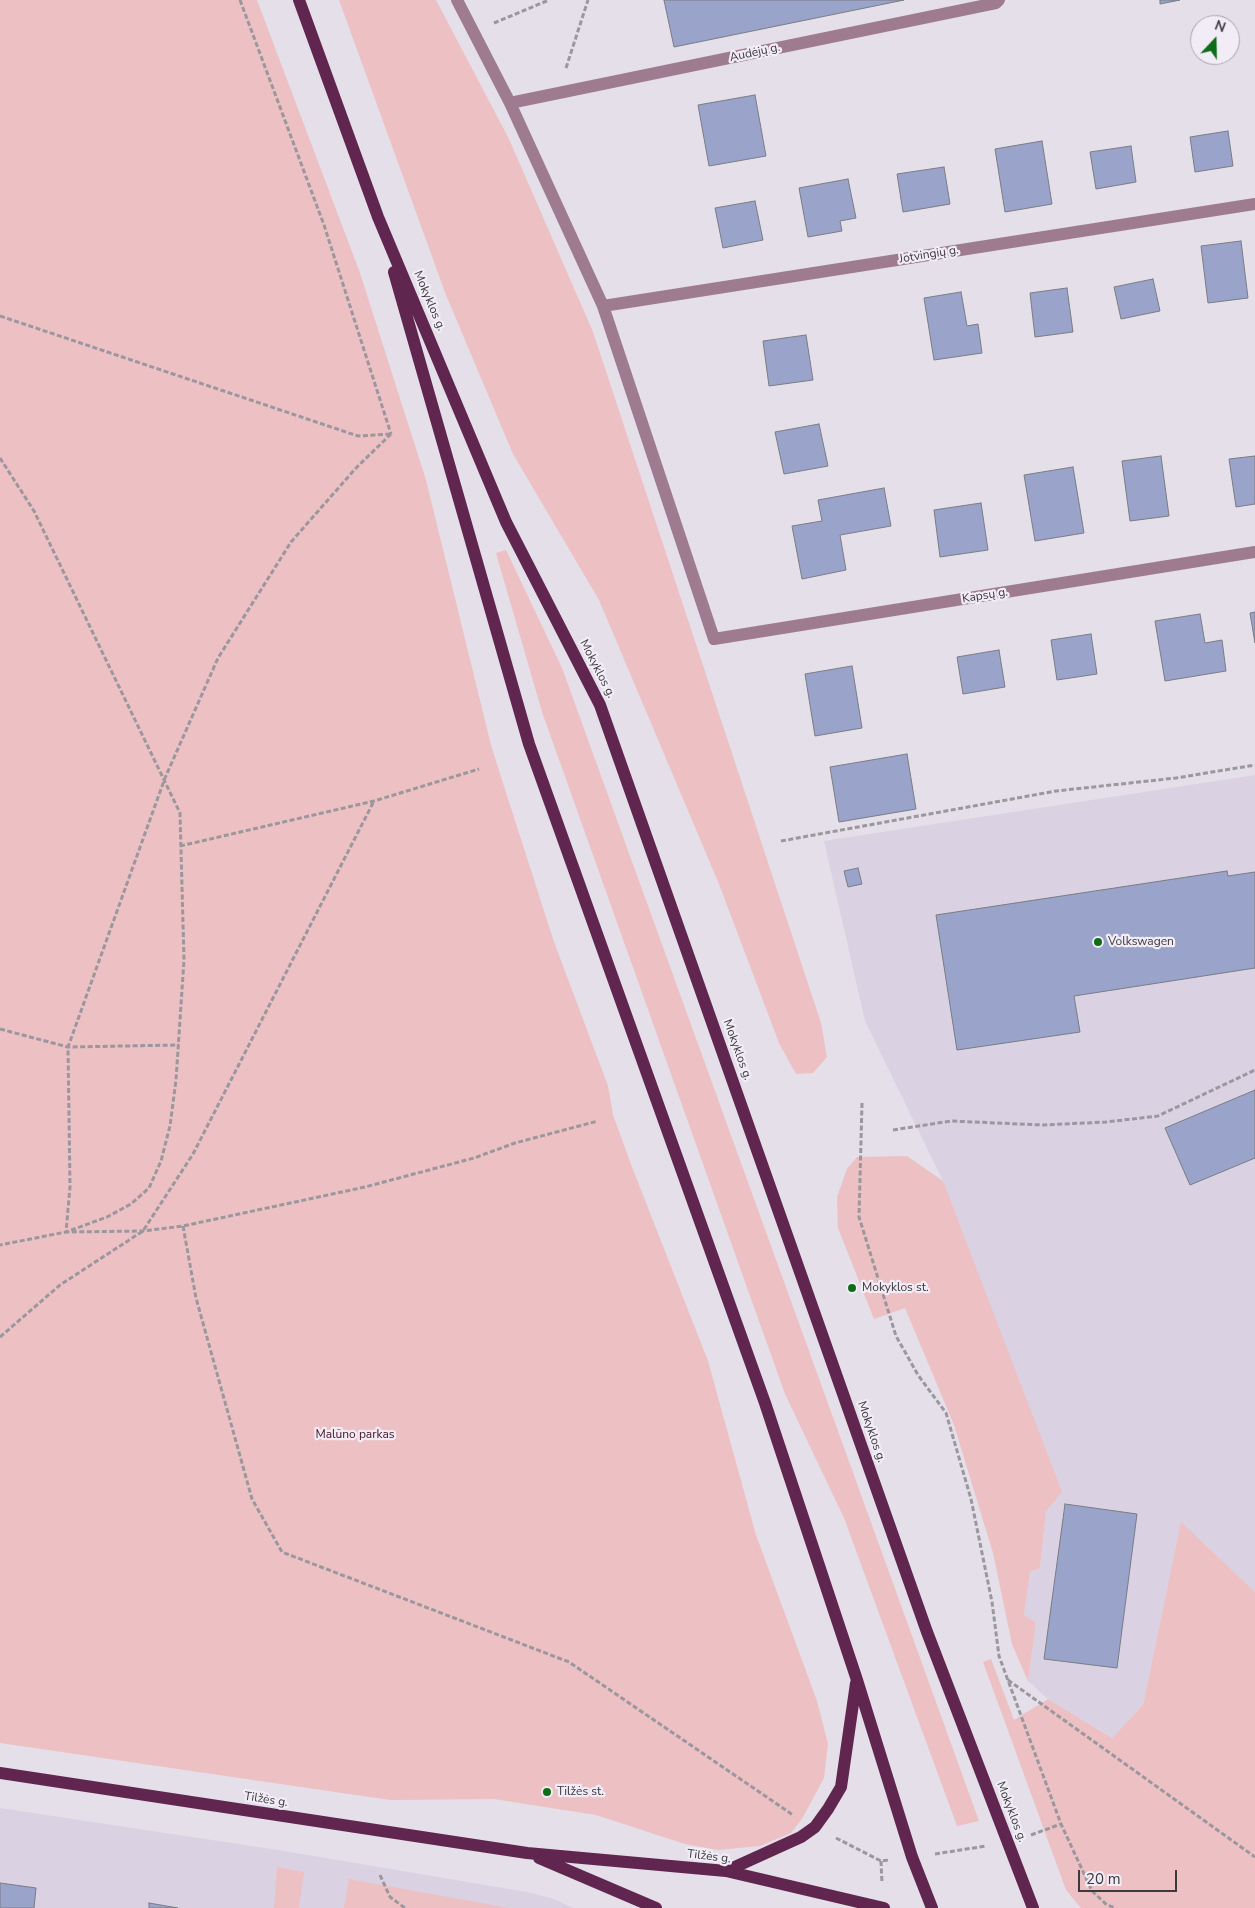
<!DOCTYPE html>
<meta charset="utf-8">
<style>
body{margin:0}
#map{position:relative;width:1255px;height:1908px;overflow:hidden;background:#e4dfe9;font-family:"Nunito Sans",sans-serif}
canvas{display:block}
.north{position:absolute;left:1190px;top:15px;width:50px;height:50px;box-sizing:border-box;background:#f1ecf6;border:1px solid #a9a5ac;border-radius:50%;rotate:21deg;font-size:14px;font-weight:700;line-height:20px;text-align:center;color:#3c3a3e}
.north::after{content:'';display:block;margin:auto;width:18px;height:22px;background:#0d6d19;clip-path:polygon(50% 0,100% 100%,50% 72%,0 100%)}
.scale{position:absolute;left:1078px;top:1870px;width:99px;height:22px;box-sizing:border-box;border:2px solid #3c3a3e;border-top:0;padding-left:6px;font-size:15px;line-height:18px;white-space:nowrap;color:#3c3a3e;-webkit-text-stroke:4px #f1ecf6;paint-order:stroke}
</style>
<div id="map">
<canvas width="1255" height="1908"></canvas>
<div class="north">N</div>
<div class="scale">20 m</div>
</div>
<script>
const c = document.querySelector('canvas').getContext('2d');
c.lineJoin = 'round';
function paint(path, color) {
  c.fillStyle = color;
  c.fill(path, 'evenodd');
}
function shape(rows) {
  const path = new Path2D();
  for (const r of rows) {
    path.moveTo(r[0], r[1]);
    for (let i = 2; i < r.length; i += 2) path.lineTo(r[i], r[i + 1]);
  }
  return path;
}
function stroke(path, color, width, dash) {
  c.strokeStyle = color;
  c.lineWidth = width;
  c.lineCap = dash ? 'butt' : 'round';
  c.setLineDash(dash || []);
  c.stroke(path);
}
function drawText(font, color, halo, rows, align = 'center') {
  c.font = font + ' "Nunito Sans",sans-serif';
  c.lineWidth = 4.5;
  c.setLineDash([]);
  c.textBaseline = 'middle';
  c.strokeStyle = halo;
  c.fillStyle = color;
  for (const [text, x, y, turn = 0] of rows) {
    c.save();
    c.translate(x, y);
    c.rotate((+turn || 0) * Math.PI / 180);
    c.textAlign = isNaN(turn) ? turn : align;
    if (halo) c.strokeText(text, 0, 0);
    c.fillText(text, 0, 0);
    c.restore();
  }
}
paint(shape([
 [1255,775,1255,1592,1181,1523,1143,1705,1112,1738,1048,1699,1028,1681,1036,1623,1024,1615,1030,1572,1040,1568,1046,1511,943,1181,865,1021,824,841],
 [0,1808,278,1850,527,1892,554,1899,573,1908,0,1908]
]), '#dad2e2');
paint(shape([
 [0,0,257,0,360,273,426,480,491,745,501,777,554,942,608,1086,613,1115,632,1167,708,1361,756,1535,817,1701,828,1744,824,1778,802,1819,791,1833,760,1846,718,1850,685,1844,596,1815,494,1799,390,1800,0,1743],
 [339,0,436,0,509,139,593,332,821,1023,827,1057,813,1073,796,1074,779,1043,719,884,599,600,513,454,446,295],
 [506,550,562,668,979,1821,957,1826,844,1518,785,1394,542,712,496,553],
 [907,1156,943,1181,1062,1492,1046,1511,1040,1568,1030,1572,1024,1615,1036,1623,1028,1681,1012,1644,993,1553,954,1425,905,1308,874,1319,838,1228,837,1197,847,1169,857,1157],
 [1181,1522,1255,1592,1255,1908,1081,1908,1066,1890,983,1662,991,1659,1014,1720,1048,1699,1112,1738,1143,1705],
 [277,1867,304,1872,299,1908,274,1908],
 [349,1879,509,1908,344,1908]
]), '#edc0c3');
const building = shape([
 [664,0,904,0,674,47,664,0],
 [1160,0,1180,0,1160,4,1160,0],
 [755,95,766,156,709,166,698,105,755,95],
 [1228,131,1233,166,1195,172,1190,137,1228,131],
 [1042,141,1052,204,1005,212,995,149,1042,141],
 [1131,146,1136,182,1096,189,1090,152,1131,146],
 [944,167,950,204,903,212,897,174,944,167],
 [848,179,856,218,840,221,842,231,808,237,799,188,848,179],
 [755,201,763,240,723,248,715,208,755,201],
 [1241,241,1248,298,1208,303,1201,246,1241,241],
 [1153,279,1160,311,1121,319,1114,287,1153,279],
 [1067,288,1073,332,1035,337,1030,293,1067,288],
 [961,292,967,326,978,324,982,353,934,360,924,298,961,292],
 [806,335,813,380,769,386,763,341,806,335],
 [819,424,828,466,784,474,775,432,819,424],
 [1161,456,1169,516,1130,521,1122,461,1161,456],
 [1255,456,1255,504,1236,507,1229,459,1255,456],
 [1073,467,1084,533,1035,541,1024,475,1073,467],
 [884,488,891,526,840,535,846,570,802,579,792,526,822,521,818,500,884,488],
 [981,503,988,550,940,557,934,510,981,503],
 [1255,612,1255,643,1250,613,1255,612],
 [1200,614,1205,643,1222,640,1226,671,1165,681,1155,621,1200,614],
 [1091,634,1097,674,1057,680,1051,640,1091,634],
 [999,650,1005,687,963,694,957,657,999,650],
 [852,666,862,728,815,736,805,674,852,666],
 [907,754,916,809,839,822,830,767,907,754],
 [858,868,862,884,848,887,844,871,858,868],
 [1227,871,1228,876,1255,872,1255,968,1074,996,1080,1032,957,1050,936,915,1227,871],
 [1255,1090,1255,1158,1190,1185,1165,1128,1255,1090],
 [1065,1504,1137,1514,1117,1668,1044,1659,1065,1504],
 [0,1883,36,1888,34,1908,0,1908,0,1883],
 [149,1903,178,1908,149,1908,149,1903]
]);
paint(building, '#9aa3ca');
stroke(building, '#7a7c85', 1);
stroke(shape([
 [240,0,324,225,391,434],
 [494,23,549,0],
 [566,68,588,0],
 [0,316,358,436,391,434],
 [391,434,356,468,291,542,218,658,165,778,68,1047,70,1187,66,1232,143,1231,183,1226,365,1187,474,1158,515,1143,598,1121],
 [0,458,34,511,180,813,184,960,176,1080,170,1126,161,1161,149,1188,131,1204,107,1217,66,1232,0,1245],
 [781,841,1056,791,1176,778,1255,765],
 [180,846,374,801,479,769],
 [0,1029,68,1047,179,1045],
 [862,1103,859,1217,896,1336,918,1375,946,1413,971,1499,992,1602,999,1656,1061,1824,1092,1891,1107,1905,1116,1908],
 [893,1130,951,1121,1043,1125,1106,1122,1158,1116,1255,1070],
 [183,1226,196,1298,252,1499,282,1552,569,1662,793,1815],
 [0,1337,60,1285,143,1231,193,1154,374,801],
 [1008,1680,1255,1857],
 [1031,1835,1061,1824],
 [836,1838,881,1861,889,1860],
 [935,1854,986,1846],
 [881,1861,882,1883],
 [380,1875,390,1897,405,1908]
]), '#9a979e', 3, [5, 2.5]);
stroke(shape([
 [457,0,510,103,603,306,714,639,1255,552],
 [510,103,996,3,999,0],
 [603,306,1255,204]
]), '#9e7b91', 12);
stroke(shape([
 [299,0,378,217,506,522,600,705,927,1632,1033,1908],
 [394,272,529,744,765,1403,857,1680,912,1857,932,1908],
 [0,1773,527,1853,726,1871,884,1908],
 [539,1858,656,1908],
 [726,1871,801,1837,815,1827,828,1809,841,1787,856,1683]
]), '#60264f', 12);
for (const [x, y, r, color] of [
 [1098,942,5,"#0d6d19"],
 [852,1288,5,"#0d6d19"],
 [547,1792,5,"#0d6d19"]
]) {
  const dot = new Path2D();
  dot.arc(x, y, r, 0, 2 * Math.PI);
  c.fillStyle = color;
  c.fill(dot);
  stroke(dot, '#f1ecf6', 2);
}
drawText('12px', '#3c3a3e', '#f1ecf6', [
 ["Audėjų g.",755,53,-12],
 ["Jotvingių g.",929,255,-9],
 ["Mokyklos g.",429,301,67],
 ["Kapsų g.",985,596,-9],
 ["Mokyklos g.",597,669,63],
 ["Mokyklos g.",737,1050,70],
 ["Mokyklos g.",871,1432,71],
 ["Tilžės g.",266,1800,9],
 ["Mokyklos g.",1011,1812,69],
 ["Tilžės g.",709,1857,7]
]);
drawText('12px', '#3c3a3e', '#f1ecf6', [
 ["Volkswagen",1108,942],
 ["Mokyklos st.",862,1288],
 ["Tilžės st.",557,1792]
], 'left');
drawText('12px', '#4b111d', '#f1ecf6', [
 ["Malūno parkas",355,1435]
]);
</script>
